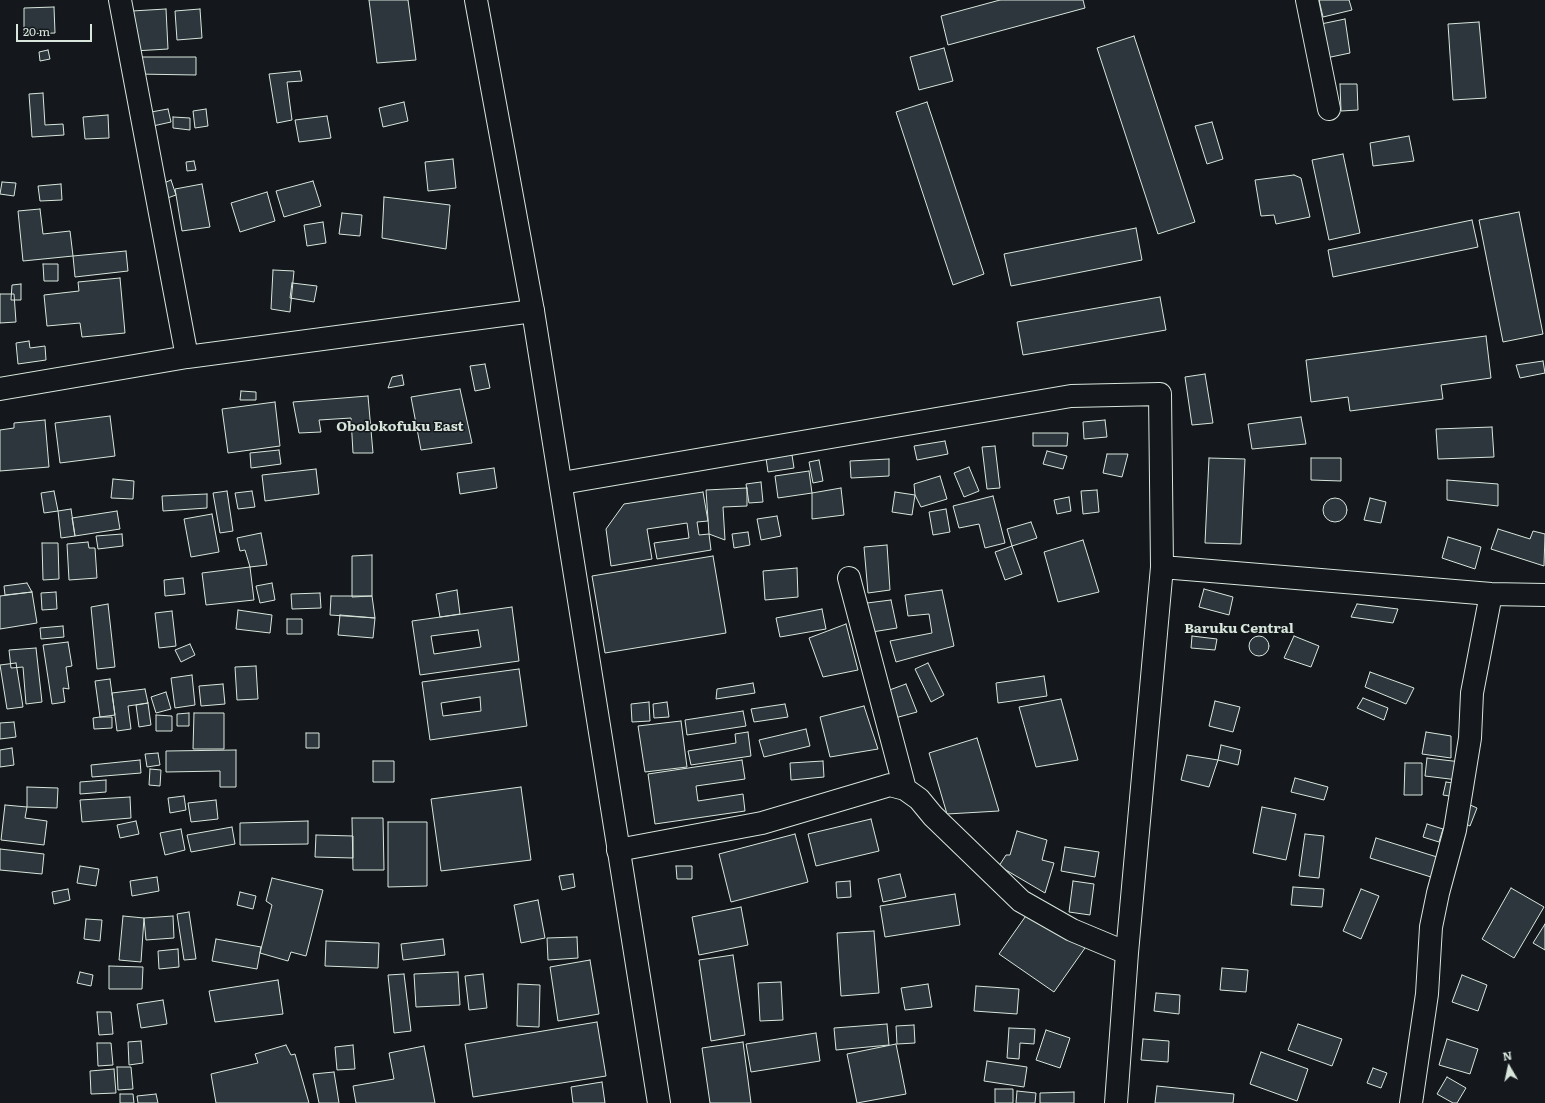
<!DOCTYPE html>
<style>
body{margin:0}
#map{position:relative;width:1545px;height:1103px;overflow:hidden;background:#14181c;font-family:Literata,serif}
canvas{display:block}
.north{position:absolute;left:1489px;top:1047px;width:40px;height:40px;-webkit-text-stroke:3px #14181c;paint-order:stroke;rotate:351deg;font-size:11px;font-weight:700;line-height:16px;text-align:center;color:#d8e6dc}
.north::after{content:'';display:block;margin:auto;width:14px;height:18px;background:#d8e6dc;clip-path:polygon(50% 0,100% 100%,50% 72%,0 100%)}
.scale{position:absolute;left:16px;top:24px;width:76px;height:18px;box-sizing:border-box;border:2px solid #d8e6dc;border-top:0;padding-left:5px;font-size:12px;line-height:14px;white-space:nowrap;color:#d8e6dc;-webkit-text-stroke:3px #14181c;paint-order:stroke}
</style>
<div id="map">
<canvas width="1545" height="1103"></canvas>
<div class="north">N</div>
<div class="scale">20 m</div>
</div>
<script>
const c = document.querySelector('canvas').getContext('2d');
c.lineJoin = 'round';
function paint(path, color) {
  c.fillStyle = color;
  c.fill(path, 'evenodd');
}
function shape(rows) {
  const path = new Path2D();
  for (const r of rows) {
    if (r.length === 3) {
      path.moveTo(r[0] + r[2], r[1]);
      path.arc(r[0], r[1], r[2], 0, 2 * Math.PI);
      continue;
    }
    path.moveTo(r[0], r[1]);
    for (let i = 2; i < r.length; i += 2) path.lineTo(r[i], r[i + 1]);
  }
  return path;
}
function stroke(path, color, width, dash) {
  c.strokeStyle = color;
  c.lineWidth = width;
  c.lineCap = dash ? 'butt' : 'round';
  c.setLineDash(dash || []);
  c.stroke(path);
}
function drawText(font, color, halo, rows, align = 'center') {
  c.font = font + ' Literata,serif';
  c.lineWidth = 3;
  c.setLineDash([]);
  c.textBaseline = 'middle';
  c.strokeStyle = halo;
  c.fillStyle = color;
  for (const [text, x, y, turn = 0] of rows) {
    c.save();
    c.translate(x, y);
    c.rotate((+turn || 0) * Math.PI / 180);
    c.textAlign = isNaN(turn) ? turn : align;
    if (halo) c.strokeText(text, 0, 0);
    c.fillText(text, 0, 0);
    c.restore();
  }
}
const building = shape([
 [369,0,408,0,416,60,377,63,369,0],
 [1000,0,1083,0,1085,8,948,45,941,16,1000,0],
 [1319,0,1349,0,1352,10,1323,17,1319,0],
 [54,7,55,33,24,34,24,8,54,7],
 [166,9,168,49,134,51,132,11,166,9],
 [200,9,202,38,177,40,175,11,200,9],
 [1345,19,1350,53,1326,58,1321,24,1345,19],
 [1479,22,1486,98,1453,100,1448,24,1479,22],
 [1134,36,1195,222,1158,234,1097,48,1134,36],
 [944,48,953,81,919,90,910,57,944,48],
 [48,50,50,59,40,61,39,52,48,50],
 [136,57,196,57,196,75,136,74,136,57],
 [300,71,302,81,287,82,292,120,277,123,269,74,300,71],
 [1340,84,1357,84,1358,110,1341,111,1340,84],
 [43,93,45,125,63,124,64,135,32,137,29,94,43,93],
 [404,102,408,121,383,127,379,108,404,102],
 [927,102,984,274,953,285,896,112,927,102],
 [168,109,171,122,153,126,151,112,168,109],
 [206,109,208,126,195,128,193,111,206,109],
 [108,115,109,138,85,139,83,117,108,115],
 [327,116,331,138,299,142,295,120,327,116],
 [173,117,190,118,190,130,173,128,173,117],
 [1212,122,1223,159,1207,164,1195,126,1212,122],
 [1409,136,1414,161,1373,166,1370,143,1409,136],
 [1343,154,1360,233,1329,240,1312,160,1343,154],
 [453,159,456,188,428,191,425,162,453,159],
 [194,161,196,170,187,171,186,162,194,161],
 [1294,175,1301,178,1310,217,1276,224,1274,215,1261,216,1255,180,1294,175],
 [171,180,176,195,162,200,157,186,171,180],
 [313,181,321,206,284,217,276,191,313,181],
 [2,182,16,183,14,196,0,194,2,182],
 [61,184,62,200,40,201,38,186,61,184],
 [202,184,210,227,182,231,175,189,202,184],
 [267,192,275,221,240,232,231,203,267,192],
 [384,197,450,205,446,249,382,238,384,197],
 [40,209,43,234,70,231,73,256,23,261,18,211,40,209],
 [1519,212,1543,334,1503,342,1479,220,1519,212],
 [342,213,362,215,360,236,339,234,342,213],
 [1472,220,1478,247,1333,277,1328,250,1472,220],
 [323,222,326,243,307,246,304,225,323,222],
 [1136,228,1142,260,1011,286,1004,254,1136,228],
 [126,251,128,271,75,277,73,256,126,251],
 [43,264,58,264,58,281,44,281,43,264],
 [273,270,294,271,290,312,271,309,273,270],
 [120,278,125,333,82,337,80,323,47,326,44,295,79,291,78,282,120,278],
 [292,283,317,286,314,302,290,298,292,283],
 [21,284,21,300,11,300,12,285,21,284],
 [0,294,14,294,16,322,0,323,0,294],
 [1160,297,1166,330,1023,355,1017,322,1160,297],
 [1486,336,1491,378,1441,385,1443,399,1350,411,1348,397,1311,402,1306,360,1486,336],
 [29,341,30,348,45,346,46,360,18,364,16,343,29,341],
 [1543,361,1545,373,1520,378,1516,365,1543,361],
 [485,364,490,388,475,391,470,366,485,364],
 [1205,374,1213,423,1192,425,1185,377,1205,374],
 [402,375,404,385,388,388,392,377,402,375],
 [460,389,472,443,421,450,411,397,460,389],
 [241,391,256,392,256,400,240,400,241,391],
 [368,396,373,453,353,453,351,418,319,420,321,432,299,433,293,402,368,396],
 [275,402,280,446,228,453,222,409,275,402],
 [110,416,115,456,60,463,55,423,110,416],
 [1301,417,1306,444,1252,449,1248,424,1301,417],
 [45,420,49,467,0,471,0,430,14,428,14,423,45,420],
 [1105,420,1107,437,1084,439,1083,422,1105,420],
 [1492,427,1494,457,1438,459,1436,429,1492,427],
 [1033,433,1068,433,1067,446,1033,446,1033,433],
 [945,441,948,454,917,460,914,446,945,441],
 [995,446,1000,488,987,489,982,447,995,446],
 [279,450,281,464,251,468,250,453,279,450],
 [1047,451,1067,456,1063,469,1043,464,1047,451],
 [1107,454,1128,454,1122,477,1103,473,1107,454],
 [792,455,794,468,768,472,766,458,792,455],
 [1209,458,1245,459,1241,544,1205,543,1209,458],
 [1311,458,1341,458,1341,481,1311,480,1311,458],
 [889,459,889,476,851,478,850,461,889,459],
 [819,460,823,481,813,483,809,462,819,460],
 [969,467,979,491,964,497,954,473,969,467],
 [494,468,497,488,460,494,457,473,494,468],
 [316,469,319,494,265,501,262,475,316,469],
 [809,471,812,493,778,498,775,476,809,471],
 [940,476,947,499,921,507,915,495,914,484,940,476],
 [113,479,134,481,133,499,111,498,113,479],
 [1447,480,1498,484,1498,506,1447,500,1447,480],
 [761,482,763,502,749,503,746,484,761,482],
 [747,488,747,506,723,507,725,540,709,534,706,490,747,488],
 [841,488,844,515,812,519,812,493,841,488],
 [1097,490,1099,512,1083,514,1081,491,1097,490],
 [54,491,58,511,44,513,41,493,54,491],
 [227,491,233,531,220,533,213,493,227,491],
 [252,491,255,507,238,509,235,493,252,491],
 [703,492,708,521,697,522,699,535,709,534,711,550,657,559,654,543,689,538,687,523,647,529,652,559,611,566,606,529,624,504,703,492],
 [895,492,915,495,912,515,892,512,895,492],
 [207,494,207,508,163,511,162,496,207,494],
 [993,496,1005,543,985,548,979,524,959,528,953,506,993,496],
 [1069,497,1071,511,1057,514,1054,500,1069,497],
 [1370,498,1386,502,1381,523,1364,520,1370,498],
 [1335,510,12],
 [71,509,75,536,61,538,58,511,71,509],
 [946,509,950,532,933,535,929,512,946,509],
 [117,511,120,529,75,536,72,518,117,511],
 [212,514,219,552,191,557,184,519,212,514],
 [777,516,781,536,761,540,757,519,777,516],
 [1031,522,1037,538,1012,546,1007,529,1031,522],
 [1498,529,1530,539,1533,531,1545,534,1544,566,1491,549,1498,529],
 [748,532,750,545,734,548,732,534,748,532],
 [261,533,267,565,250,567,245,550,240,551,237,538,261,533],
 [122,534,123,546,98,549,96,536,122,534],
 [1448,537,1481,547,1475,569,1442,558,1448,537],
 [1083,540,1099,592,1058,602,1044,552,1083,540],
 [88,542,89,548,95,548,97,578,69,580,67,544,88,542],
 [42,543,58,543,59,579,43,580,42,543],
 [887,545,890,590,868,593,864,547,887,545],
 [1012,546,1022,574,1005,580,995,552,1012,546],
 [372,555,372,596,352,597,352,556,372,555],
 [713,556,726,633,605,653,592,576,713,556],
 [250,567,254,600,206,605,202,573,250,567],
 [797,568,798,597,765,600,763,571,797,568],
 [183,578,185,594,165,596,164,580,183,578],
 [27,583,32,592,5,595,4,586,27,583],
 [272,583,275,600,260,603,256,586,272,583],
 [1204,589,1233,597,1229,615,1199,607,1204,589],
 [457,590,460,614,440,617,436,594,457,590],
 [942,590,954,646,896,662,890,641,932,633,929,614,908,616,905,595,942,590],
 [32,592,37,623,0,629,0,596,32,592],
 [56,592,57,609,42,610,41,593,56,592],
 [320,593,321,608,292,609,291,594,320,593],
 [331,596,372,596,375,618,330,615,331,596],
 [891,600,897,628,872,632,867,603,891,600],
 [108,604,115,667,97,669,91,607,108,604],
 [1357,604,1398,609,1393,623,1351,617,1357,604],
 [512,607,519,661,420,675,412,621,512,607],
 [478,630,481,647,434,654,431,636,478,630],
 [822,609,826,629,780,637,776,618,822,609],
 [238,610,272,615,270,633,236,629,238,610],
 [172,611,176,646,159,648,155,613,172,611],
 [340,615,375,618,373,638,338,635,340,615],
 [287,619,302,619,302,634,287,634,287,619],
 [846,624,858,670,823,677,809,638,846,624],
 [63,626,64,637,41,639,40,628,63,626],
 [1259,646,10],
 [1192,636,1217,639,1215,650,1191,648,1192,636],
 [1294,636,1319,646,1311,667,1284,658,1294,636],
 [68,642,72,666,66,667,69,689,63,688,65,702,52,704,43,645,68,642],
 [190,644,195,655,181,662,175,650,190,644],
 [36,648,42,702,26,704,23,667,11,668,9,650,36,648],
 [16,663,23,707,7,709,0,665,16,663],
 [928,663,944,695,931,702,915,669,928,663],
 [256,666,258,699,237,700,235,667,256,666],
 [519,669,527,726,430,740,422,682,519,669],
 [480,697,481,711,443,716,441,703,480,697],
 [1370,672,1414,688,1406,704,1365,687,1370,672],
 [192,675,195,705,175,708,171,678,192,675],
 [1044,676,1047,696,998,703,996,683,1044,676],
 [110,679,115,715,100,717,95,681,110,679],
 [753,683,755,693,716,699,717,689,753,683],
 [223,684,225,704,201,706,199,686,223,684],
 [906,684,917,712,895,718,884,692,906,684],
 [145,689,148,703,128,706,131,729,117,731,112,693,145,689],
 [166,692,171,709,156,713,151,697,166,692],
 [1363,698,1388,708,1384,720,1357,708,1363,698],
 [1061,699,1078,760,1036,767,1019,707,1061,699],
 [1215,701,1240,707,1233,732,1209,726,1215,701],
 [649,702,650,721,632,722,631,704,649,702],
 [667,702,669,717,654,718,653,704,667,702],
 [148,703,151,725,139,727,136,705,148,703],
 [785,704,788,717,754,722,751,709,785,704],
 [864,706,878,749,830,757,820,717,864,706],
 [743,711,746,726,687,735,685,720,743,711],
 [189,713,189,726,177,726,177,714,189,713],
 [194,713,224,713,224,749,193,749,194,713],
 [156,715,172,716,172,731,156,731,156,715],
 [100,717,112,717,112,728,94,729,93,718,100,717],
 [681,721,687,767,645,772,638,726,681,721],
 [14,722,16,737,0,739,0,723,14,722],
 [806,729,810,746,764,757,759,740,806,729],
 [748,732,751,756,691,765,688,751,736,743,735,734,748,732],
 [1426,732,1451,736,1451,758,1422,754,1426,732],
 [306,733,319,733,319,748,306,748,306,733],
 [977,738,999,811,947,814,929,753,977,738],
 [1221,745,1241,750,1238,765,1218,760,1221,745],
 [12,748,14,765,0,767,0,750,12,748],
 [236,750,236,787,220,787,220,771,166,772,166,751,236,750],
 [158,753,160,765,147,767,145,754,158,753],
 [1187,755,1218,760,1209,787,1181,780,1187,755],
 [1427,758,1461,762,1458,780,1425,776,1427,758],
 [140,760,141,773,92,777,91,765,140,760],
 [742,760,745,779,696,786,698,801,743,794,745,811,655,824,648,774,742,760],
 [373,761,394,761,394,782,373,782,373,761],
 [823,761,824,777,791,780,790,763,823,761],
 [1405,763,1422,763,1422,795,1404,795,1405,763],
 [150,769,161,770,160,786,149,785,150,769],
 [1295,778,1328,787,1324,800,1291,792,1295,778],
 [106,780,106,792,80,794,80,782,106,780],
 [1446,782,1459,784,1456,797,1443,795,1446,782],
 [27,787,58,788,57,808,27,807,27,787],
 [521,787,531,860,441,871,431,799,521,787],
 [184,796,186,810,170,813,168,798,184,796],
 [130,797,131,818,82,822,80,800,130,797],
 [216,800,218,819,191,822,188,803,216,800],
 [1468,804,1477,808,1470,826,1460,821,1468,804],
 [5,805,27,807,25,818,47,821,44,845,1,840,5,805],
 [1262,807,1296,814,1286,860,1253,853,1262,807],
 [352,818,383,818,384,870,353,870,352,818],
 [871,819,879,851,816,866,808,834,871,819],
 [136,821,139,834,120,838,117,825,136,821],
 [308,821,308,844,240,845,240,823,308,821],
 [388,822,427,822,427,886,388,887,388,822],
 [1427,824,1443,829,1439,842,1423,837,1427,824],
 [232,827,235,844,191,852,187,835,232,827],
 [181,829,185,850,165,855,160,833,181,829],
 [1017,831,1047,840,1042,860,1054,863,1045,893,999,866,1006,855,1010,855,1017,831],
 [795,834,808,882,731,902,719,854,795,834],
 [1305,834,1324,836,1319,878,1299,876,1305,834],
 [316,835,353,836,353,858,315,857,316,835],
 [1376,838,1437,857,1431,877,1370,858,1376,838],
 [1065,847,1099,852,1095,877,1061,871,1065,847],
 [0,849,44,854,42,874,0,870,0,849],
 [80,866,99,869,96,886,77,883,80,866],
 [676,866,692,866,692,879,677,879,676,866],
 [573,874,575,887,562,890,559,876,573,874],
 [900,874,906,897,883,902,878,879,900,874],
 [157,877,159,891,132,896,130,881,157,877],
 [272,878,323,890,306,956,291,952,288,961,260,953,272,905,266,901,272,878],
 [850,881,851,897,837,898,836,882,850,881],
 [1073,881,1094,884,1090,915,1069,912,1073,881],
 [1293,887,1324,889,1322,907,1291,905,1293,887],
 [1511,888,1544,907,1514,958,1482,939,1511,888],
 [68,889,70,900,54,904,52,892,68,889],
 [1361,889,1379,896,1361,939,1343,931,1361,889],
 [240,892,256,896,253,909,237,905,240,892],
 [955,894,960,925,885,937,880,906,955,894],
 [538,900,545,938,521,943,514,905,538,900],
 [741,907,748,945,699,955,692,917,741,907],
 [1030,910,1085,948,1054,992,999,954,1030,910],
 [189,912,196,959,184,960,177,914,189,912],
 [123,916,144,918,141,962,119,960,123,916],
 [173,916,174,938,146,940,144,918,173,916],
 [86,919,102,920,100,941,84,939,86,919],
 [1545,924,1545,950,1533,943,1545,924],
 [874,931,879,993,841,996,837,933,874,931],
 [577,937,578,958,548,960,547,938,577,937],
 [216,939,261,947,257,969,212,961,216,939],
 [443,939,445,955,403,960,401,944,443,939],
 [326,941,379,943,378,968,325,966,326,941],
 [178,949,179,967,159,969,158,951,178,949],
 [733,955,745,1035,711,1041,699,960,733,955],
 [590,960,599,1014,558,1021,550,967,590,960],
 [109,966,143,967,142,989,109,989,109,966],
 [1222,968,1248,970,1246,992,1220,990,1222,968],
 [80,972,93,975,91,986,77,983,80,972],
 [458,972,460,1005,416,1007,414,974,458,972],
 [404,974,411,1031,394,1033,388,975,404,974],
 [483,974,487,1008,469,1010,465,976,483,974],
 [1462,975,1487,985,1478,1011,1452,1002,1462,975],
 [278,980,283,1014,215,1022,209,991,278,980],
 [781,982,783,1020,760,1021,758,983,781,982],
 [518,984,540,985,539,1027,517,1026,518,984],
 [928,984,932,1007,905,1010,901,988,928,984],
 [976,986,1019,989,1017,1014,974,1011,976,986],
 [1156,993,1180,995,1179,1014,1154,1011,1156,993],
 [163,1000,167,1024,141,1028,137,1004,163,1000],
 [97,1012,111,1012,113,1034,99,1035,97,1012],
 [597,1022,606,1076,473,1097,465,1044,597,1022],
 [887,1024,889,1045,836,1050,834,1028,887,1024],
 [1298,1024,1342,1039,1332,1066,1288,1050,1298,1024],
 [914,1025,915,1043,897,1044,896,1026,914,1025],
 [1009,1028,1035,1029,1034,1044,1020,1043,1019,1059,1007,1058,1009,1028],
 [1046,1030,1070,1038,1060,1068,1036,1060,1046,1030],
 [816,1033,820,1061,751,1072,746,1044,816,1033],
 [1143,1039,1169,1041,1168,1062,1141,1060,1143,1039],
 [1447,1039,1478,1049,1470,1074,1439,1065,1447,1039],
 [141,1041,143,1063,129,1065,128,1042,141,1041],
 [743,1042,751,1103,710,1103,702,1048,743,1042],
 [97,1043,111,1043,113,1065,98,1066,97,1043],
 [896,1044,906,1094,857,1103,847,1054,896,1044],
 [286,1045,291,1055,295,1054,309,1103,216,1103,211,1074,258,1063,255,1054,286,1045],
 [353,1045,355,1069,337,1070,335,1047,353,1045],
 [424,1046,435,1103,356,1103,353,1086,394,1079,389,1053,424,1046],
 [1261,1052,1308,1069,1297,1101,1250,1084,1261,1052],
 [987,1061,1027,1067,1024,1087,984,1081,987,1061],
 [117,1067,131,1067,133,1089,118,1090,117,1067],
 [1373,1068,1387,1073,1381,1088,1367,1083,1373,1068],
 [114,1069,116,1093,91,1094,90,1071,114,1069],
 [334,1072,339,1103,319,1103,313,1074,334,1072],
 [1447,1077,1466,1088,1457,1103,1453,1103,1437,1094,1447,1077],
 [602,1082,605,1103,573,1103,571,1087,602,1082],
 [1157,1086,1234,1094,1233,1103,1155,1103,1157,1086],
 [995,1089,1013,1089,1013,1103,995,1103,995,1089],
 [1017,1091,1036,1093,1035,1103,1016,1103,1017,1091],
 [1074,1092,1074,1103,1040,1103,1040,1093,1074,1092],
 [120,1094,133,1094,134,1103,120,1103,120,1094],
 [156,1094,158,1103,138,1103,137,1096,156,1094]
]);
paint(building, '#2c363c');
stroke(building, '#d8e6dc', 1);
const minor = shape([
 [120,0,187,357],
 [1307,0,1329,109],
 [0,389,187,357,533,311],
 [562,483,1071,396,1160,394,1162,567,1127,953,1116,1103],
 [1162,567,1491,594,1545,595],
 [849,578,905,789],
 [618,850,762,823,890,785,905,789,919,799,933,816,1021,901,1072,930,1127,953],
 [1411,1103,1427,994,1431,927,1438,893,1455,830,1470,738,1472,693,1491,594]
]);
const major = shape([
 [476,0,533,311,659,1103]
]);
stroke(minor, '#d8e6dc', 24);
stroke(major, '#d8e6dc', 24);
stroke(minor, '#14181c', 22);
stroke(major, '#14181c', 22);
drawText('bold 14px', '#d8e6dc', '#14181c', [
 ["Obolokofuku East",400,427],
 ["Baruku Central",1239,629]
]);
</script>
